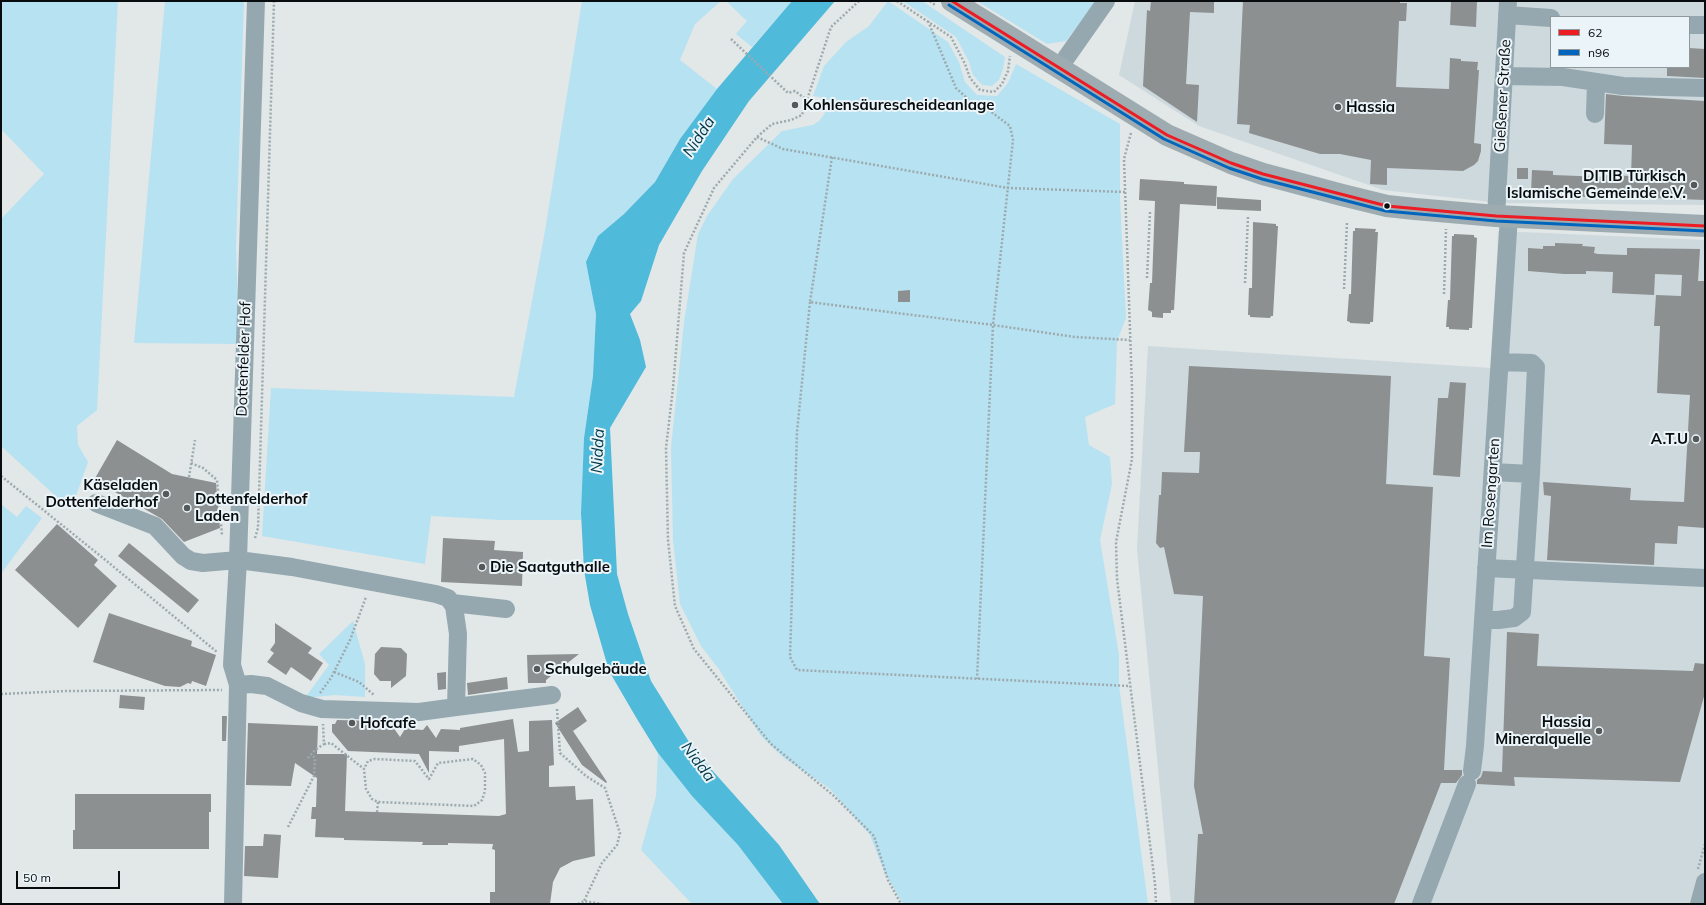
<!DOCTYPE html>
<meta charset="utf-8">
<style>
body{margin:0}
#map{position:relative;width:1706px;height:905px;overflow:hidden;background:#e2e7e8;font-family:Mulish,sans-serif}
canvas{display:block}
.frame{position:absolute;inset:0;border:2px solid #090c0e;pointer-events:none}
.legend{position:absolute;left:1550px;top:16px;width:140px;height:52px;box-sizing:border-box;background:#ebf5f9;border:1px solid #91989b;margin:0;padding:5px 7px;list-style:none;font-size:12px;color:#090c0e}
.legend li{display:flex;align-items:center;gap:8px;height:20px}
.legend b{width:20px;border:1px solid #91989b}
.scale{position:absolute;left:16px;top:871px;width:104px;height:18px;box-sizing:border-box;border:2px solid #090c0e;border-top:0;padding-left:5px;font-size:12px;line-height:14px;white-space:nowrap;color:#090c0e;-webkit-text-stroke:3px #ebf5f9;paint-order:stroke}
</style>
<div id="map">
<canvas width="1706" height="905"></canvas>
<div class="frame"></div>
<ul class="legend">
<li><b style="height:5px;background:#ed1c24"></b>62</li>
<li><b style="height:5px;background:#0065bd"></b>n96</li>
</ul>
<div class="scale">50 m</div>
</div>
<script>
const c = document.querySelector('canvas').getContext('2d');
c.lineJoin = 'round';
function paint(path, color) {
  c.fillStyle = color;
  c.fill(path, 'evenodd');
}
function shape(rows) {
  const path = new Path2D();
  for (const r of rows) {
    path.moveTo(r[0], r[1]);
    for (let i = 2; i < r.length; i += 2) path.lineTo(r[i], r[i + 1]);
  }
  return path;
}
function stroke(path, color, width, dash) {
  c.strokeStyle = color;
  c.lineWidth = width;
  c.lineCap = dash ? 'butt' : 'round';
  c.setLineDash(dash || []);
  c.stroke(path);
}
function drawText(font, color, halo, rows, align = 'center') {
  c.font = font + ' Mulish,sans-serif';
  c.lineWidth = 4;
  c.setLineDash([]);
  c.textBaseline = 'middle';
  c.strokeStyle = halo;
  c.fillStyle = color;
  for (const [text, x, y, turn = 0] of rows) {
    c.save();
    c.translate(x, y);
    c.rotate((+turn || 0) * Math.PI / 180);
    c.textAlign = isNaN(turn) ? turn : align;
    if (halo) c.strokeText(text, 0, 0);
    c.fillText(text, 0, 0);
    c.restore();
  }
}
paint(shape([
 [1135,1,1705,1,1705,205,1500,203,1383,190,1199,126,1119,75],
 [1551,17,1689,17,1689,67,1551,67],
 [1498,231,1705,240,1705,904,1171,904,1137,549,1148,346,1492,368]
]), '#ced9dd');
paint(shape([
 [1,1,118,1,97,410,77,426,78,445,88,462,71,510,1,446,1,219,44,174,1,129],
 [165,1,244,1,236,246,239,344,134,343],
 [582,1,721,1,695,24,680,60,717,89,680,139,655,182,624,214,598,236,592,290,596,314,593,376,584,438,581,520,501,520,431,516,425,564,262,536,271,388,514,397,545,231],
 [726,1,792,1,752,47,736,34,747,21],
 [888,1,948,42,959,62,965,82,977,95,997,96,1008,83,1016,64,1120,124,1120,199,1126,318,1117,341,1115,404,1085,417,1089,445,1110,457,1112,484,1100,540,1119,655,1119,685,1148,904,903,904,884,871,870,835,829,788,784,758,761,736,718,668,701,646,680,604,673,540,671,448,684,322,698,234,707,216,733,179,782,131,813,125,819,121,825,113,825,104,820,97,813,96,824,66,846,42,869,26],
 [903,1,922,1,999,53,1005,57,1003,69,999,80,992,86,982,85,973,75,969,62,956,37],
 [977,1,1096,1,1066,41,1047,44],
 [1,504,17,517,26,506,42,518,1,574],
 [353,621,365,664,365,697,335,695,305,698,329,665,319,654],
 [658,753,692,796,738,845,783,904,692,904,641,850,656,796]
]), '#b7e2f2');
paint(shape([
 [792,1,835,1,749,101,702,171,659,245,641,301,630,314,640,340,646,367,610,428,617,574,628,614,651,681,694,750,779,845,820,904,783,904,738,845,692,796,658,753,637,719,609,671,590,605,584,570,581,513,584,438,593,376,596,314,586,262,598,236,624,214,655,182,680,139,717,89]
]), '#4fbad9');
paint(shape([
 [1151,1,1214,1,1214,13,1190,12,1186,84,1199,85,1197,122,1143,86,1147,10,1150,11],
 [1243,1,1400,1,1400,3,1407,3,1406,21,1399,21,1396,87,1449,89,1450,58,1461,59,1461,61,1478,62,1477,70,1479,70,1474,143,1481,144,1481,151,1478,161,1474,165,1463,171,1387,168,1387,185,1370,184,1371,160,1340,154,1320,154,1249,133,1250,125,1237,124],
 [1451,1,1477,1,1476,27,1450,25],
 [1689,48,1705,49,1705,78,1667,76,1667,67,1689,67],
 [1606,94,1623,96,1705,101,1705,200,1627,197,1627,199,1531,194,1532,170,1553,171,1553,175,1605,177,1605,175,1631,176,1632,145,1604,144],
 [1517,168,1528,168,1528,179,1517,179],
 [1140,179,1184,182,1184,184,1217,186,1216,206,1180,204,1174,310,1171,310,1171,313,1163,313,1163,318,1152,317,1152,312,1148,310,1150,283,1152,283,1155,201,1139,200],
 [1217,197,1261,200,1261,211,1217,209],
 [1253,222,1276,224,1276,226,1278,226,1273,316,1271,316,1270,318,1250,317,1250,315,1248,315,1249,288,1252,288],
 [1355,228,1376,229,1375,232,1378,232,1373,322,1370,322,1370,324,1350,323,1350,322,1347,321,1349,294,1351,294,1353,231,1355,231],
 [1454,234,1474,235,1474,237,1477,238,1472,328,1469,328,1469,330,1449,329,1449,327,1446,327,1448,300,1450,300,1452,236,1454,236],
 [1555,243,1583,244,1582,246,1595,247,1594,253,1598,254,1627,255,1627,248,1700,249,1698,281,1705,281,1705,528,1678,526,1677,544,1655,543,1654,565,1547,560,1551,496,1544,495,1543,482,1631,488,1630,500,1684,502,1690,395,1657,393,1660,326,1654,326,1656,295,1681,296,1682,275,1655,274,1654,295,1612,293,1613,272,1586,271,1586,274,1564,274,1528,271,1528,248,1543,249,1543,246,1555,246],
 [910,290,910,302,898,302,898,291],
 [1189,366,1391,376,1386,484,1433,487,1424,656,1450,658,1444,770,1462,770,1462,775,1456,783,1441,783,1394,904,1194,904,1198,834,1203,834,1194,786,1203,596,1174,594,1164,547,1160,548,1156,543,1159,495,1161,495,1162,472,1199,473,1200,452,1184,452],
 [1450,382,1466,383,1460,477,1433,475,1438,398,1448,398],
 [117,440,172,474,216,483,220,528,184,542,162,519,94,480],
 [57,524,98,560,94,565,117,586,78,628,15,570],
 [443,538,495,541,494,550,523,552,522,586,441,582],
 [129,543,199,600,188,613,118,556],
 [109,613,192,641,191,646,216,655,206,686,192,681,191,684,188,683,180,687,165,686,93,662],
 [275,623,312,648,308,653,323,663,311,681,291,667,286,675,267,662,274,653,270,650,275,643],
 [1507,632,1539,634,1537,666,1693,671,1695,663,1705,664,1705,693,1680,782,1514,777,1515,786,1477,784,1477,780,1481,777,1483,771,1502,772],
 [381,647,401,648,407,654,406,676,391,688,391,681,380,681,374,674,375,654],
 [579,654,546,680,546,683,528,683,527,655],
 [446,672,446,689,438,690,437,673],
 [507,677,508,689,468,695,467,683],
 [120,695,145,697,144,710,119,708],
 [578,707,587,721,573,731,607,782,606,783,582,765,555,723],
 [222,716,227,716,226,741,222,741],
 [513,719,518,752,529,751,529,721,552,720,554,765,549,766,549,787,575,786,576,800,593,799,595,856,573,861,560,868,553,882,550,904,490,904,490,892,495,892,495,850,492,849,493,844,448,843,448,845,422,845,423,842,344,840,344,838,315,837,316,819,311,819,312,807,316,807,317,778,295,763,291,786,246,785,248,723,318,726,317,754,347,754,345,811,499,816,506,814,504,739,459,746,459,752,429,751,429,773,419,754,348,751,332,732,332,724,335,724,337,720,377,721,377,726,393,727,400,737,408,724,412,729,423,730,427,725,436,738,441,729,460,730,460,728],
 [75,794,211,794,211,812,209,812,209,849,73,849,73,830,75,830],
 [264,834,281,835,278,878,244,876,245,846,263,846]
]), '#8d9091');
stroke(shape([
 [859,1,831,27,802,115,791,120,772,124,757,137,714,188,684,253,673,388,666,448,668,540,675,606,694,649,771,744,834,796,874,836,888,880,901,904],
 [897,1,951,37,965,64,970,78,980,90,994,92,1002,84,1008,71,1010,56],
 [930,1,935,5],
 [928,21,956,88,969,100,990,111,1010,126,1013,140,993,325,1075,337,1130,340],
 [731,39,788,93,795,91,807,100],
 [1131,133,1124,159,1132,387,1132,459,1116,542,1117,579,1155,884,1156,904],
 [757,137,783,149,1008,188,1125,192],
 [832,157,810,302,993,325,977,679],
 [1147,278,1150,212],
 [1245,283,1248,217],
 [1344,289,1347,223],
 [1444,294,1446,229],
 [810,302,797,432,790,657,797,670,1129,686],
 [191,463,203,468,217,480,222,535],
 [1,476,103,558,217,652],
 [189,477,195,440],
 [255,538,258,528,274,1],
 [334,672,359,682,374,695],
 [320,693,331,678,350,640,366,597],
 [1,694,67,691,222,690],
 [557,709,560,753,586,776,605,788,620,833,617,845,602,863,584,901],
 [324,744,331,743,364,769,366,789,372,799,378,802,474,806,482,800,485,791,485,773,481,765,473,759,438,763,429,779,415,761,375,759,368,761,364,769],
 [308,758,315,750,324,744,323,724],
 [377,812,378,802],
 [288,827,314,776,315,758,311,754],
 [1698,869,1705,844],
 [578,904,584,901,602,904]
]), '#9caaae', 2.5, [2, 2]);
stroke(shape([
 [1507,15,1551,18],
 [1689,25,1705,25],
 [1059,68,1106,1],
 [1504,76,1563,77,1623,86,1705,88],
 [1595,114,1596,82],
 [1496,216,1508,1],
 [1493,472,1531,474,1536,367,1532,363,1500,362],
 [96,503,155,526,183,556,191,561,203,563,238,560,292,567,436,594,448,598,454,606,458,634,456,707,419,712,322,709,301,703,267,686,251,684,238,685],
 [1486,568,1705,578],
 [452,603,506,609],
 [1483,620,1498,620,1514,618,1522,612,1531,474],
 [456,707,552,695],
 [1472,771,1475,746,1509,216],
 [233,904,238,685,232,665,238,560,256,1],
 [1421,904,1467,784],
 [1699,904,1705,882]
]), '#95a8b0', 18);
stroke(shape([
 [952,1,1167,135,1231,163,1263,174,1342,195,1387,206,1415,209,1496,216,1705,226]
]), '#9eacb1', 22);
stroke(shape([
 [952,1,1167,135,1231,163,1263,174,1387,206,1496,216,1705,226]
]), '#ed1c24', 3);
stroke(shape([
 [949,5,1164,139,1229,168,1262,179,1386,211,1496,221,1705,231]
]), '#0065bd', 3);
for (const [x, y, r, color] of [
 [795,105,4,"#55595a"],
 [1338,107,4,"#55595a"],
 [1694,185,4,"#55595a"],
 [1387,206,3.5,"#090c0e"],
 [1696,439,4,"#55595a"],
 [166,494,4,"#55595a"],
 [187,508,4,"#55595a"],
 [482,567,4,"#55595a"],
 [537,669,4,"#55595a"],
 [352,723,4,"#55595a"],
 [1599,731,4,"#55595a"]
]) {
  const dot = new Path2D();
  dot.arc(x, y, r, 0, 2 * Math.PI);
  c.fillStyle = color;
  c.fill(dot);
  stroke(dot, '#ebf5f9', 1.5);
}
drawText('15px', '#090c0e', '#ebf5f9', [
 ["Gießener Straße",1503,96,-87],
 ["Dottenfelder Hof",244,359,-88],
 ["Im Rosengarten",1491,493,-86]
]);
drawText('bold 15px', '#090c0e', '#ebf5f9', [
 ["Kohlensäurescheideanlage",803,105],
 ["Hassia",1346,107],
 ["DITIB Türkisch",1686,176,"right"],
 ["Islamische Gemeinde e.V.",1686,193,"right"],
 ["A.T.U",1688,439,"right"],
 ["Käseladen",158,485,"right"],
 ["Dottenfelderhof",158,502,"right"],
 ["Dottenfelderhof",195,499],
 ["Laden",195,516],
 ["Die Saatguthalle",490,567],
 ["Schulgebäude",545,669],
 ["Hassia",1591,722,"right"],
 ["Mineralquelle",1591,739,"right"],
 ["Hofcafe",360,723]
], 'left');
drawText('italic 16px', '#003a4b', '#ebf5f9', [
 ["Nidda",699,137,-57],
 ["Nidda",598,451,-87],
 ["Nidda",698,762,53]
]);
</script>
